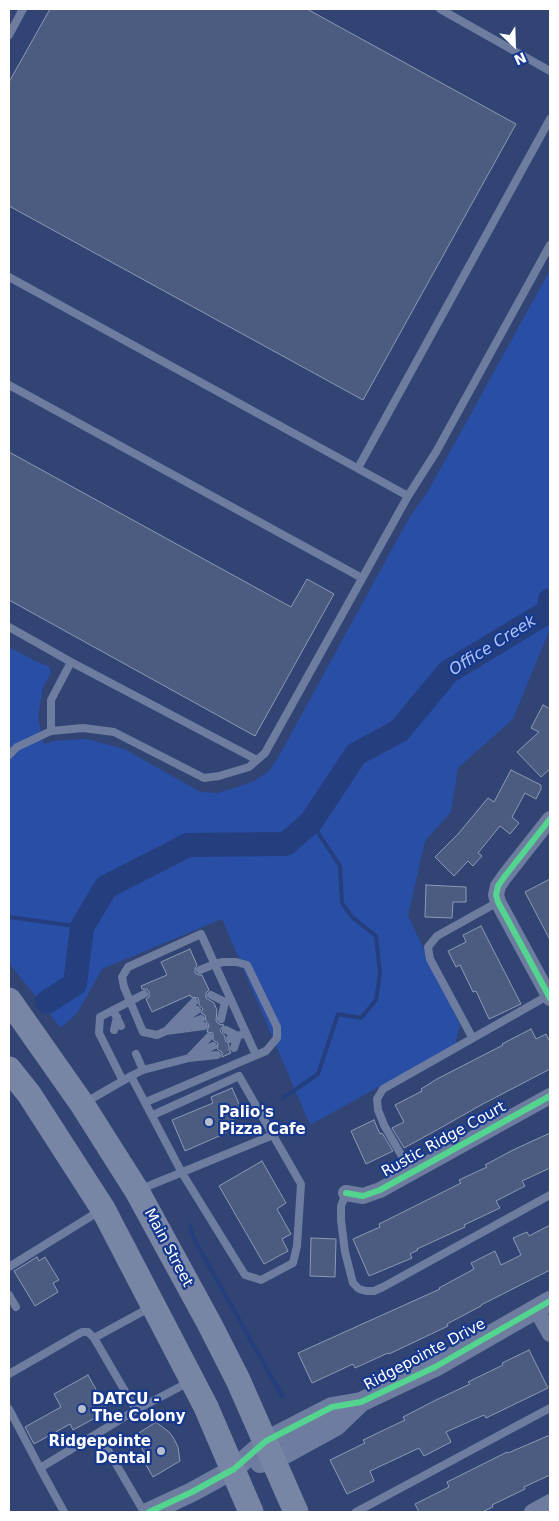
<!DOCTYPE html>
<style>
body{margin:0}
#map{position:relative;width:559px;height:1521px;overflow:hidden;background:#314473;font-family:"DejaVu Sans",sans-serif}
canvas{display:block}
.frame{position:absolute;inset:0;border:10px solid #fff;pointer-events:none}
.north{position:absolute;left:489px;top:20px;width:50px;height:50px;-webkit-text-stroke:4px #16388e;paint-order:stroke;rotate:156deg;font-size:14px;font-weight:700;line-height:20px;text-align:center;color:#fff}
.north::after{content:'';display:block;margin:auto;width:18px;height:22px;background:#fff;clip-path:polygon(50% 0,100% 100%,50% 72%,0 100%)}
</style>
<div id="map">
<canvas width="559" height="1521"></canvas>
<div class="frame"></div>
<div class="north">N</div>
</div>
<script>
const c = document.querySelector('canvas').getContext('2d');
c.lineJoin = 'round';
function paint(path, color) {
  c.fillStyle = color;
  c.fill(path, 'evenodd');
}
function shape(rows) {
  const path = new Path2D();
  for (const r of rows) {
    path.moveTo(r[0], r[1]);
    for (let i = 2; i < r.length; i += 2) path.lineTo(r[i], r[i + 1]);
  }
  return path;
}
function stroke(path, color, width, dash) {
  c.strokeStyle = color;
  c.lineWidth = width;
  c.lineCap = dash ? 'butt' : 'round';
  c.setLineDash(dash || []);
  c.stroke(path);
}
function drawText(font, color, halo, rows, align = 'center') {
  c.font = font + ' "DejaVu Sans",sans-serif';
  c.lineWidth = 4.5;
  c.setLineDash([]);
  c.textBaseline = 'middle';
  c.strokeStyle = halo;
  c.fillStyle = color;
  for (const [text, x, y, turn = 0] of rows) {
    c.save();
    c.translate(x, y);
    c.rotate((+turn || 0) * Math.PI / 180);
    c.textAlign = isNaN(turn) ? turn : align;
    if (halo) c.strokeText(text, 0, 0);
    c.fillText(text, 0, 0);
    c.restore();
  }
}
paint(shape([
 [550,270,550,629,513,719,458,768,451,812,425,841,408,916,460,1025,455,1045,310,1125,222,919,102,969,78,1012,61,1028,9,963,9,647,37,662,49,666,51,673,43,687,38,718,44,744,54,741,87,739,124,749,201,792,217,793,234,788,254,781,269,771,279,756,392,549,411,515,427,493,473,410]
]), '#294ea5');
stroke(shape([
 [9,917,82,927],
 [283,1098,318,1074,338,1014,361,1018,376,1000,380,973,376,936,352,917,342,903,340,866,311,822],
 [190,1225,193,1237,282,1396]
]), '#253f7e', 4);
stroke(shape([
 [47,1002,75,984,82,927,106,887,188,845,286,844,311,822,356,754,399,731,448,672,549,611,550,600]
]), '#253f7e', 24);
const building = shape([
 [50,9,307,9,516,124,363,400,9,206,9,82,50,9],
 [9,452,291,607,307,579,334,594,255,736,9,600,9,452],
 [543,705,550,709,550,769,541,777,517,752,539,732,531,728,543,705],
 [511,770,541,785,541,789,536,799,525,793,512,817,519,823,510,834,500,826,478,853,482,856,473,866,468,861,454,876,435,857,458,834,488,798,494,802,511,770],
 [550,879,550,940,525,892,550,879],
 [426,885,466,887,466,902,453,902,452,918,425,917,426,885],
 [481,926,521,1004,489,1019,476,991,473,992,460,965,456,967,448,951,466,942,463,935,481,926],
 [190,949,197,965,195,969,195,973,199,975,202,975,209,990,206,993,206,998,214,1003,217,1010,216,1021,219,1024,224,1025,220,1031,225,1036,225,1040,229,1045,229,1050,231,1053,222,1057,222,1052,217,1049,218,1043,213,1040,213,1033,207,1032,209,1025,206,1021,205,1015,201,1013,203,1009,199,1005,199,1001,198,998,191,997,190,995,152,1012,146,999,149,997,149,992,147,989,142,989,141,986,167,975,161,962,190,949],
 [531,1029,536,1039,546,1034,550,1042,550,1069,481,1105,435,1131,404,1148,403,1146,392,1128,404,1122,395,1105,422,1091,421,1089,437,1079,503,1045,502,1044,531,1029],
 [232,1088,244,1115,222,1124,226,1133,185,1151,172,1120,213,1103,211,1097,232,1088],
 [374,1120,380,1134,382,1133,393,1151,366,1164,351,1131,374,1120],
 [550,1133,550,1168,522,1181,525,1186,496,1201,500,1208,464,1225,465,1227,417,1249,418,1250,410,1254,412,1258,369,1276,353,1239,380,1227,379,1224,461,1183,459,1180,487,1167,485,1165,513,1150,550,1133],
 [262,1161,286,1203,277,1209,291,1234,282,1239,288,1251,264,1264,219,1186,262,1161],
 [550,1225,550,1270,481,1305,481,1306,447,1324,448,1326,389,1354,388,1353,355,1368,353,1364,312,1383,298,1353,440,1289,439,1288,474,1269,471,1263,495,1251,501,1265,521,1255,513,1238,527,1232,529,1236,550,1225],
 [311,1238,336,1239,335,1277,310,1276,311,1238],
 [37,1257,39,1261,45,1257,59,1280,53,1283,58,1292,35,1306,14,1271,37,1257],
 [529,1350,548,1388,486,1418,484,1415,446,1432,451,1442,424,1456,419,1448,370,1471,374,1481,347,1494,330,1460,365,1443,363,1440,405,1420,403,1417,436,1400,470,1384,468,1382,503,1365,502,1363,529,1350],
 [88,1375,108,1411,73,1430,70,1424,34,1444,25,1427,61,1407,54,1394,88,1375],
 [156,1422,169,1432,173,1437,178,1447,180,1461,153,1477,142,1458,146,1455,134,1436,156,1422],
 [550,1435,550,1475,524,1487,525,1489,492,1505,493,1507,482,1512,419,1512,415,1504,449,1487,447,1482,507,1452,508,1453,550,1435]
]);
paint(building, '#4c5c81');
stroke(building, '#8d99b4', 1);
stroke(shape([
 [440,9,550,71],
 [9,35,23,9],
 [9,277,408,496,265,753,249,767,219,776,204,778,114,732,83,728,51,731,17,747,9,755],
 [9,385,362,578],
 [358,468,550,119],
 [408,496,436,452,550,245],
 [9,627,71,662,257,760],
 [51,731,51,700,71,662],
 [211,995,225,1002,231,999],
 [194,1002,166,1031,157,1035,143,1032,124,987,122,977,128,967,201,934,256,1055],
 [113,1010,121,1026],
 [221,1019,225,1002],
 [178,1023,197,1010],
 [185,1025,201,1019],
 [114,1030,117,1017],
 [226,1030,238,1036],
 [166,1031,204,1026],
 [472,1037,430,959,428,947,437,936,498,902],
 [230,1039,246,1033],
 [234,1048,238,1036],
 [136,1054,143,1070],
 [195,1055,213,1046],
 [189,1058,209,1037],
 [131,1076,143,1070,189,1058,217,1055],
 [123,1081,99,1033,100,1017,144,994],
 [86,1102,131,1076,182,1173,245,1275,261,1280,293,1263,297,1246,301,1184,239,1076,153,1115],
 [146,1102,266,1051,277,1038,277,1027,247,965,236,962,223,962,215,964,200,970],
 [411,1172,384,1125,378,1110,377,1099,383,1089,549,995],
 [141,1189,273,1135],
 [346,1193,341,1206,341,1220,345,1252,353,1283,359,1289,366,1291,374,1291,383,1287,550,1195],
 [9,1267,101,1210],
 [9,1295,16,1307],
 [9,1374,82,1332,88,1332,94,1338],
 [9,1409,40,1468],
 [136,1410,94,1338,151,1307],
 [98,1433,144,1512],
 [64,1512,40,1468,136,1410,189,1382],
 [356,1512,550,1408]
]), '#6d7c9f', 8);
stroke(shape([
 [550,819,505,876,498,886,496,895,498,902,550,998],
 [346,1193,363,1196,380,1190,550,1096],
 [536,1309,550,1334],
 [532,1512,550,1502]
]), '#6d7c9f', 16);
stroke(shape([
 [260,1463,274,1460,336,1426,361,1402],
 [149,1512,192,1492,234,1469,266,1441,332,1407,361,1402,435,1367,550,1301]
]), '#6d7c9f', 20);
stroke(shape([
 [9,1000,82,1104,137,1191,209,1323,238,1380,296,1512],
 [9,1069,29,1094,103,1209,206,1407,251,1512]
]), '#7885a5', 25);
stroke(shape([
 [550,819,505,876,498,886,496,895,498,902,550,998],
 [346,1193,363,1196,380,1190,550,1096],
 [149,1512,192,1492,234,1469,266,1441,332,1407,361,1402,435,1367,550,1301]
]), '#53d58f', 6);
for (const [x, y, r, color] of [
 [209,1122,5,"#b7bece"],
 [82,1409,5,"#b7bece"],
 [161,1451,5,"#b7bece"]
]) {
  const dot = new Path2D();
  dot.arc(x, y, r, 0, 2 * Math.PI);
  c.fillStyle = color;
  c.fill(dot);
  stroke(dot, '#16388e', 2);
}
drawText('bold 15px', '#fff', '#16388e', [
 ["Palio's",219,1113],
 ["Pizza Cafe",219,1130],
 ["DATCU -",92,1400],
 ["The Colony",92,1417],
 ["Ridgepointe",151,1442,"right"],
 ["Dental",151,1459,"right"]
], 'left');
drawText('15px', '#fff', '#16388e', [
 ["Rustic Ridge Court",444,1140,-29],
 ["Main Street",168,1248,62],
 ["Ridgepointe Drive",425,1355,-28]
]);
drawText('italic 16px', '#aec4f7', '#16388e', [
 ["Office Creek",493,646,-32]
]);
</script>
